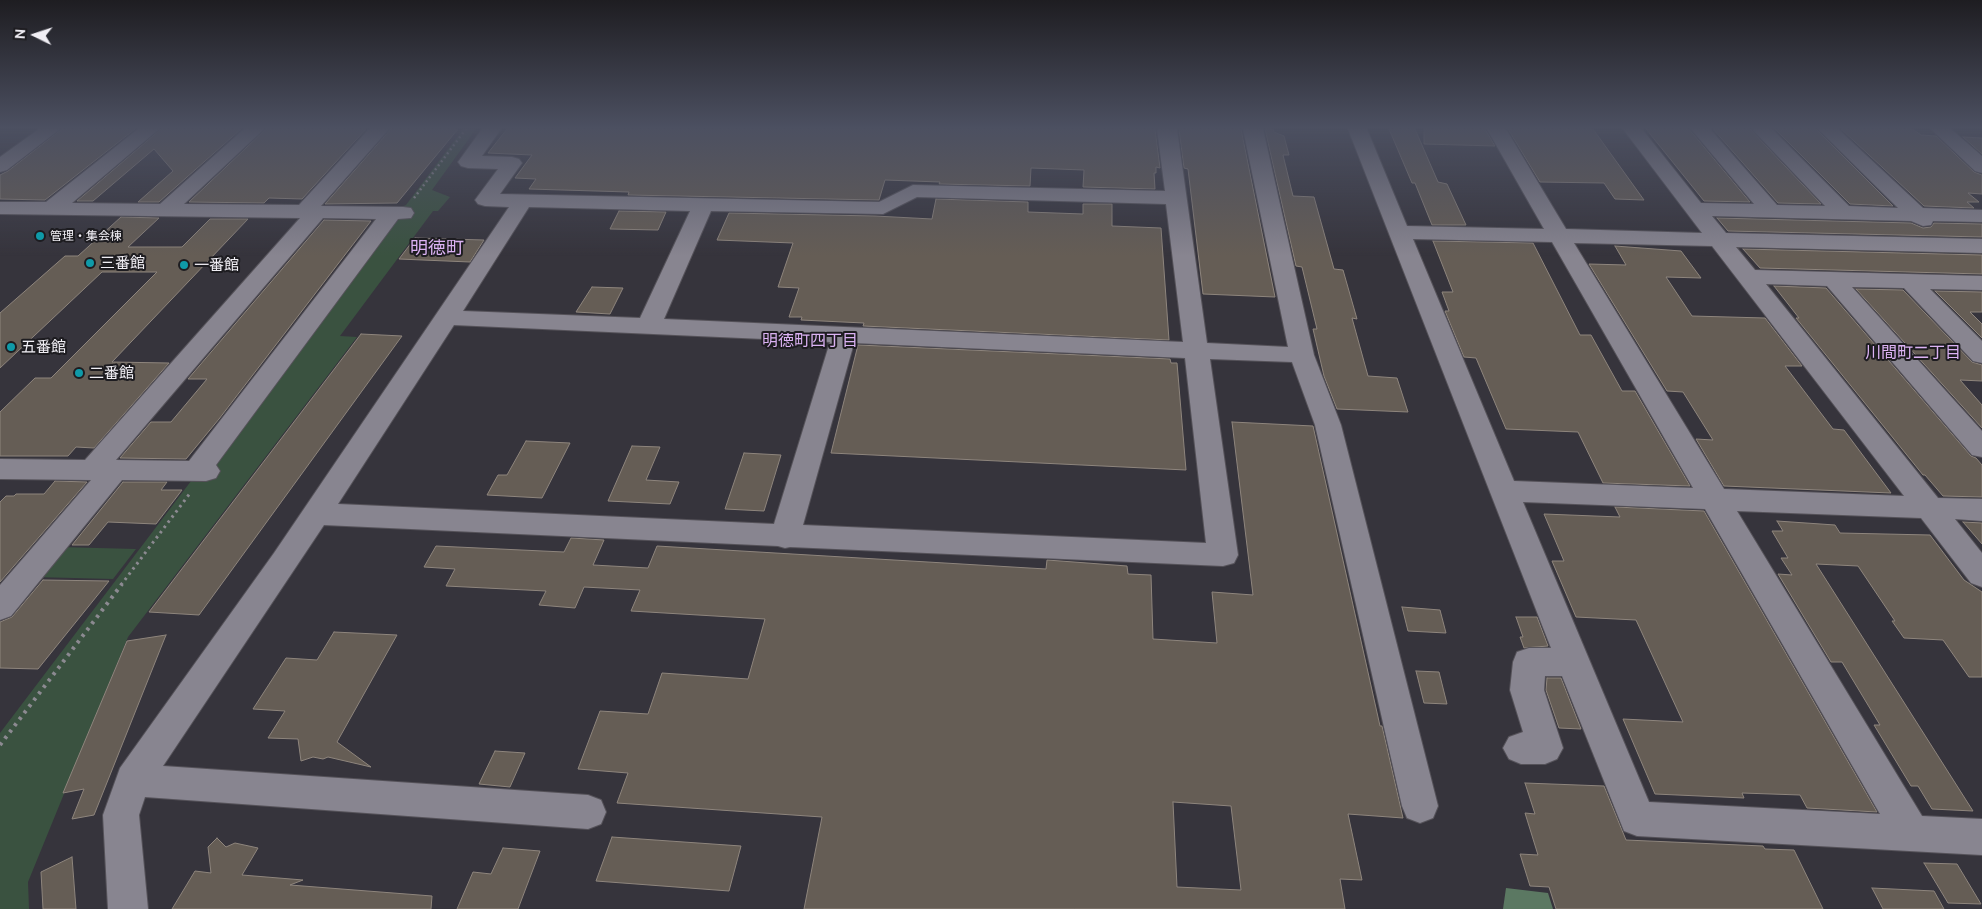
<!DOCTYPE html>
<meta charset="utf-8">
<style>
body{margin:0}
#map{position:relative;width:1982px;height:909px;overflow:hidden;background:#36343c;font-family:Ubuntu,sans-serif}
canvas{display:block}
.north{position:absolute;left:10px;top:10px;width:50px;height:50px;-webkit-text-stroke:4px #1d1c20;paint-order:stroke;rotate:274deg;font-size:14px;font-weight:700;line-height:20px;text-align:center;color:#f0eef4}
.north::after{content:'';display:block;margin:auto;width:18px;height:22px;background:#f0eef4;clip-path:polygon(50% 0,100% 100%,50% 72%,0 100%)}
</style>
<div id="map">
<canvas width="1982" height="909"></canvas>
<div class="north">N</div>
</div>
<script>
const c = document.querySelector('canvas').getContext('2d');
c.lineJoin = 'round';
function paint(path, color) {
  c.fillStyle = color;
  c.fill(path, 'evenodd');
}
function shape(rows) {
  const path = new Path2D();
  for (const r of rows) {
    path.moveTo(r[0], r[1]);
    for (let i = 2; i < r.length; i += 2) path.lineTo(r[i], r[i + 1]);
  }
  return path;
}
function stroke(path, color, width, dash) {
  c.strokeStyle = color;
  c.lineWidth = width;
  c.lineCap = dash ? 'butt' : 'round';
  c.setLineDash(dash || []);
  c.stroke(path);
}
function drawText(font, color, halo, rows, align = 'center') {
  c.font = font + ' Ubuntu,"Noto Sans JP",sans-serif';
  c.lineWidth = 4;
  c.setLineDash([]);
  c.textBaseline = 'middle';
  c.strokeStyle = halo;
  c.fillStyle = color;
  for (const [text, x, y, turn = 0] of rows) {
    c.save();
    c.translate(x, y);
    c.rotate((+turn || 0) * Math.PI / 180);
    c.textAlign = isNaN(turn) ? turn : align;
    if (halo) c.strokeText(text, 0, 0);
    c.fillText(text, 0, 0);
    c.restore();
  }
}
paint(shape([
 [463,129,476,129,432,190,450,197,438,211,433,211,340,336,357,337,128,637,28,882,29,909,0,909,0,733,398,208,406,205],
 [59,547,136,549,113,579,34,577]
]), '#3a5240');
paint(shape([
 [1506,888,1548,893,1553,909,1503,909]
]), '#5b7862');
const building = shape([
 [62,129,135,129,45,200,0,199,0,175,8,171,62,129],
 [161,129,241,129,159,202,138,202,173,171,154,149,93,201,77,201,161,129],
 [266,129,366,129,302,199,269,198,264,203,189,202,266,129],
 [391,129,458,129,397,203,325,204,391,129],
 [507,129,1155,129,1160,168,1156,167,1156,173,1154,173,1155,189,1083,187,1084,170,1031,168,1030,186,939,184,940,182,885,180,879,200,628,195,629,192,529,189,536,179,515,178,532,155,488,153,507,129],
 [1179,129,1241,129,1275,297,1203,294,1188,169,1184,168,1179,129],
 [1265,129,1273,129,1274,132,1284,136,1289,155,1283,155,1293,196,1314,197,1334,269,1343,270,1357,319,1352,318,1368,376,1397,378,1408,412,1337,409,1324,376,1313,329,1317,329,1302,267,1296,266,1265,129],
 [1389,129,1415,129,1438,182,1447,184,1466,225,1432,225,1415,183,1412,183,1389,129],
 [1424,129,1485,129,1495,146,1424,144,1424,129],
 [1508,129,1593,129,1644,200,1615,199,1604,183,1540,182,1508,129],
 [1646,129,1689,129,1750,202,1704,201,1646,129],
 [1713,129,1750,129,1821,204,1778,203,1713,129],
 [1775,129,1816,129,1893,206,1850,204,1775,129],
 [1841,129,1910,129,1914,130,1921,135,1936,136,1974,172,1982,175,1982,194,1968,193,1979,202,1967,202,1974,208,1924,206,1841,129],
 [1963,137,1982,138,1982,154,1963,137],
 [936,199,1028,202,1028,212,1083,214,1083,204,1112,204,1112,226,1161,228,1169,340,863,326,864,323,801,320,802,317,789,317,799,288,778,287,793,243,717,240,729,213,875,216,932,219,936,199],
 [619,211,666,212,658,230,610,229,619,211],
 [121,217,159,218,128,247,182,247,210,219,248,219,112,362,169,363,94,448,76,447,68,456,0,456,0,412,35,378,51,378,157,272,102,272,0,368,0,313,65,256,78,256,121,217],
 [1717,218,1911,223,1923,228,1931,227,1934,223,1982,224,1982,237,1728,231,1717,218],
 [324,220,371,221,219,419,186,459,120,458,151,422,171,422,207,379,188,379,324,220],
 [415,238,484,240,470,262,399,259,415,238],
 [1433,241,1533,243,1580,335,1591,335,1622,391,1635,391,1690,486,1603,483,1578,432,1506,429,1476,358,1464,357,1445,311,1449,311,1442,292,1453,292,1433,241],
 [1615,246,1681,251,1701,278,1666,277,1692,316,1765,318,1802,366,1785,366,1833,429,1844,430,1891,493,1724,486,1696,439,1713,440,1683,392,1667,391,1589,264,1626,265,1615,246],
 [1743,249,1982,255,1982,274,1760,268,1743,249],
 [1774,286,1826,288,1971,456,1976,458,1982,465,1982,497,1943,496,1925,475,1923,475,1796,318,1799,318,1774,286],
 [592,287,623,288,610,314,576,312,592,287],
 [1856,289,1903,290,1972,362,1982,365,1982,381,1960,380,1982,405,1982,428,1856,289],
 [1935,291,1982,292,1982,312,1970,312,1982,324,1982,338,1935,291],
 [361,334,402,336,199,615,149,612,361,334],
 [858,345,1170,359,1171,363,1177,363,1186,470,831,453,858,345],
 [1232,422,1313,426,1380,726,1382,726,1403,818,1348,814,1362,880,1340,879,1345,909,804,909,822,817,617,803,628,773,578,769,600,711,648,714,662,673,748,679,765,619,631,611,640,590,584,587,575,608,539,605,546,591,446,586,455,569,424,567,436,546,564,552,571,538,604,540,593,565,648,568,657,546,1046,569,1047,560,1127,566,1128,574,1151,575,1153,639,1217,643,1212,592,1253,595,1232,422],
 [1173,802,1231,806,1241,890,1177,887,1173,802],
 [526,441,570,443,542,498,487,495,498,475,507,475,526,441],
 [632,446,660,447,646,480,679,482,670,504,608,501,632,446],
 [744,453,781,455,764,511,725,509,744,453],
 [55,481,87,482,0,582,0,502,6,496,14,496,16,494,44,494,55,481],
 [123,482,167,482,161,490,182,490,156,524,108,522,89,545,72,545,123,482],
 [1615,507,1704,511,1877,812,1807,808,1800,795,1742,793,1744,798,1655,794,1623,719,1683,722,1636,620,1576,617,1552,561,1564,561,1544,514,1620,517,1615,507],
 [1777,521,1835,525,1840,533,1930,535,1964,580,1982,592,1982,677,1969,677,1943,640,1904,638,1892,621,1895,621,1858,566,1816,564,1973,811,1932,809,1918,786,1911,786,1874,725,1880,725,1842,662,1831,662,1778,574,1792,575,1781,558,1788,558,1772,531,1783,531,1777,521],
 [1963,522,1982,523,1982,544,1963,522],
 [43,580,109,581,38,669,0,668,0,622,12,617,43,580],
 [1402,607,1440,610,1446,633,1408,631,1402,607],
 [1516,617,1537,617,1548,646,1524,648,1520,637,1523,637,1516,617],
 [334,632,397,635,337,742,371,767,328,757,323,759,313,757,301,761,298,739,268,738,285,711,253,709,286,658,317,660,334,632],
 [166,635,94,815,72,819,84,789,63,793,127,641,166,635],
 [1416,671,1439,672,1447,704,1424,703,1416,671],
 [1547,678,1561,678,1581,729,1559,728,1546,690,1547,678],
 [495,751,525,753,510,787,479,784,495,751],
 [1525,783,1604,786,1626,840,1763,846,1765,849,1794,850,1823,909,1556,909,1549,887,1530,886,1520,854,1538,855,1525,813,1535,814,1525,783],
 [612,837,741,846,729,891,596,881,612,837],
 [217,838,226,847,235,843,258,848,242,875,303,880,290,885,432,896,431,909,172,909,195,871,211,873,208,847,217,838],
 [503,848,540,851,518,909,457,909,473,872,491,874,503,848],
 [72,857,76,909,43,909,41,872,72,857],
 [1924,863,1957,864,1981,904,1948,903,1924,863],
 [1872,888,1934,891,1944,909,1883,909,1872,888]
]);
paint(building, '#655d55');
stroke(building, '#8e857d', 1);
const minor = shape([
 [39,129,60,129,7,170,0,172,0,157,39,129],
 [138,129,159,129,72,203,160,204,244,129,264,129,184,204,299,205,369,129,389,129,321,206,403,207,411,208,414,213,411,218,398,219,216,465,220,471,216,478,206,481,122,480,11,616,0,620,0,585,91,480,0,479,0,459,85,460,300,218,0,214,0,202,46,202,138,129],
 [323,218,376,219,189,461,116,460,323,218],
 [482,129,501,129,482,156,512,157,519,159,522,163,500,194,879,202,913,185,1165,191,1157,129,1177,129,1207,343,1288,347,1243,129,1263,129,1314,355,1341,425,1438,806,1433,818,1420,823,1407,818,1402,806,1315,425,1292,362,1210,359,1238,555,1234,563,1223,566,790,547,785,548,778,546,324,525,163,766,588,795,601,800,606,812,601,824,588,829,145,797,139,815,148,909,108,909,103,815,120,768,274,553,509,207,485,206,478,204,475,200,498,169,468,168,461,166,458,162,482,129],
 [917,197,1166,204,1183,342,664,319,711,211,883,214,917,197],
 [529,207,690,211,640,318,463,311,529,207],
 [454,325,830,342,774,524,338,504,454,325],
 [854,343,1185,358,1206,543,803,525,854,343],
 [1348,129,1367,129,1407,226,1544,229,1487,129,1506,129,1566,229,1702,233,1623,129,1642,129,1701,203,1754,204,1691,129,1710,129,1777,205,1825,206,1752,129,1772,129,1849,206,1898,208,1818,129,1838,129,1923,208,1982,210,1982,222,1933,221,1931,225,1923,226,1911,221,1712,216,1726,233,1982,239,1982,253,1736,247,1755,270,1982,276,1982,290,1930,289,1982,341,1982,363,1973,361,1904,288,1852,287,1982,431,1982,457,1972,455,1827,286,1766,284,1938,498,1982,499,1982,521,1955,519,1982,553,1982,587,1971,583,1921,518,1737,511,1922,816,1982,819,1982,855,1637,836,1624,831,1562,676,1545,676,1544,690,1563,748,1557,759,1545,764,1521,764,1509,759,1503,748,1509,737,1523,732,1510,690,1513,662,1517,652,1529,648,1551,648,1348,129],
 [1413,239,1552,242,1693,488,1514,481,1413,239],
 [1574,243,1712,246,1904,496,1724,489,1574,243],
 [1523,502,1705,509,1880,814,1649,802,1523,502],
 [1931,129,1951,129,1982,156,1982,173,1975,171,1931,129]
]);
stroke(minor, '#555259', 2);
stroke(shape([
 [414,198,466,129]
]), '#8c8a91', 2.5, [2, 3]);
stroke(shape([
 [121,585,191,492]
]), '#8c8a91', 3, [2.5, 4]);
stroke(shape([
 [0,745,122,584]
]), '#8c8a91', 4, [3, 5]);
paint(minor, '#888590');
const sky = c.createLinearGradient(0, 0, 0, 256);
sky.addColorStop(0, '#1e1d21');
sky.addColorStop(0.5, '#4c5061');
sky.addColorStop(1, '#4c506100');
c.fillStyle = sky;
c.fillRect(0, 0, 1982, 256);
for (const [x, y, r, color] of [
 [40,236,5,"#0f9aa8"],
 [90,263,5,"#0f9aa8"],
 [184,265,5,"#0f9aa8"],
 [11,347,5,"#0f9aa8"],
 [79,373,5,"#0f9aa8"]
]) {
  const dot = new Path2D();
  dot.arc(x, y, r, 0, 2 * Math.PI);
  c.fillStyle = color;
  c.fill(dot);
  stroke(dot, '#1d1c20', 2);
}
drawText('12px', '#f0eef4', '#1d1c20', [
 ["管理・集会棟",50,236]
], 'left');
drawText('15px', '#f0eef4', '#1d1c20', [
 ["三番館",100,263],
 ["一番館",194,265],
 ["五番館",21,347],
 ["二番館",89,373]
], 'left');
drawText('16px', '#dbb2f3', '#1d1c20', [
 ["明徳町四丁目",810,341],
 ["川間町二丁目",1913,353]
]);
drawText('18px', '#dbb2f3', '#1d1c20', [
 ["明徳町",437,248]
]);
</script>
